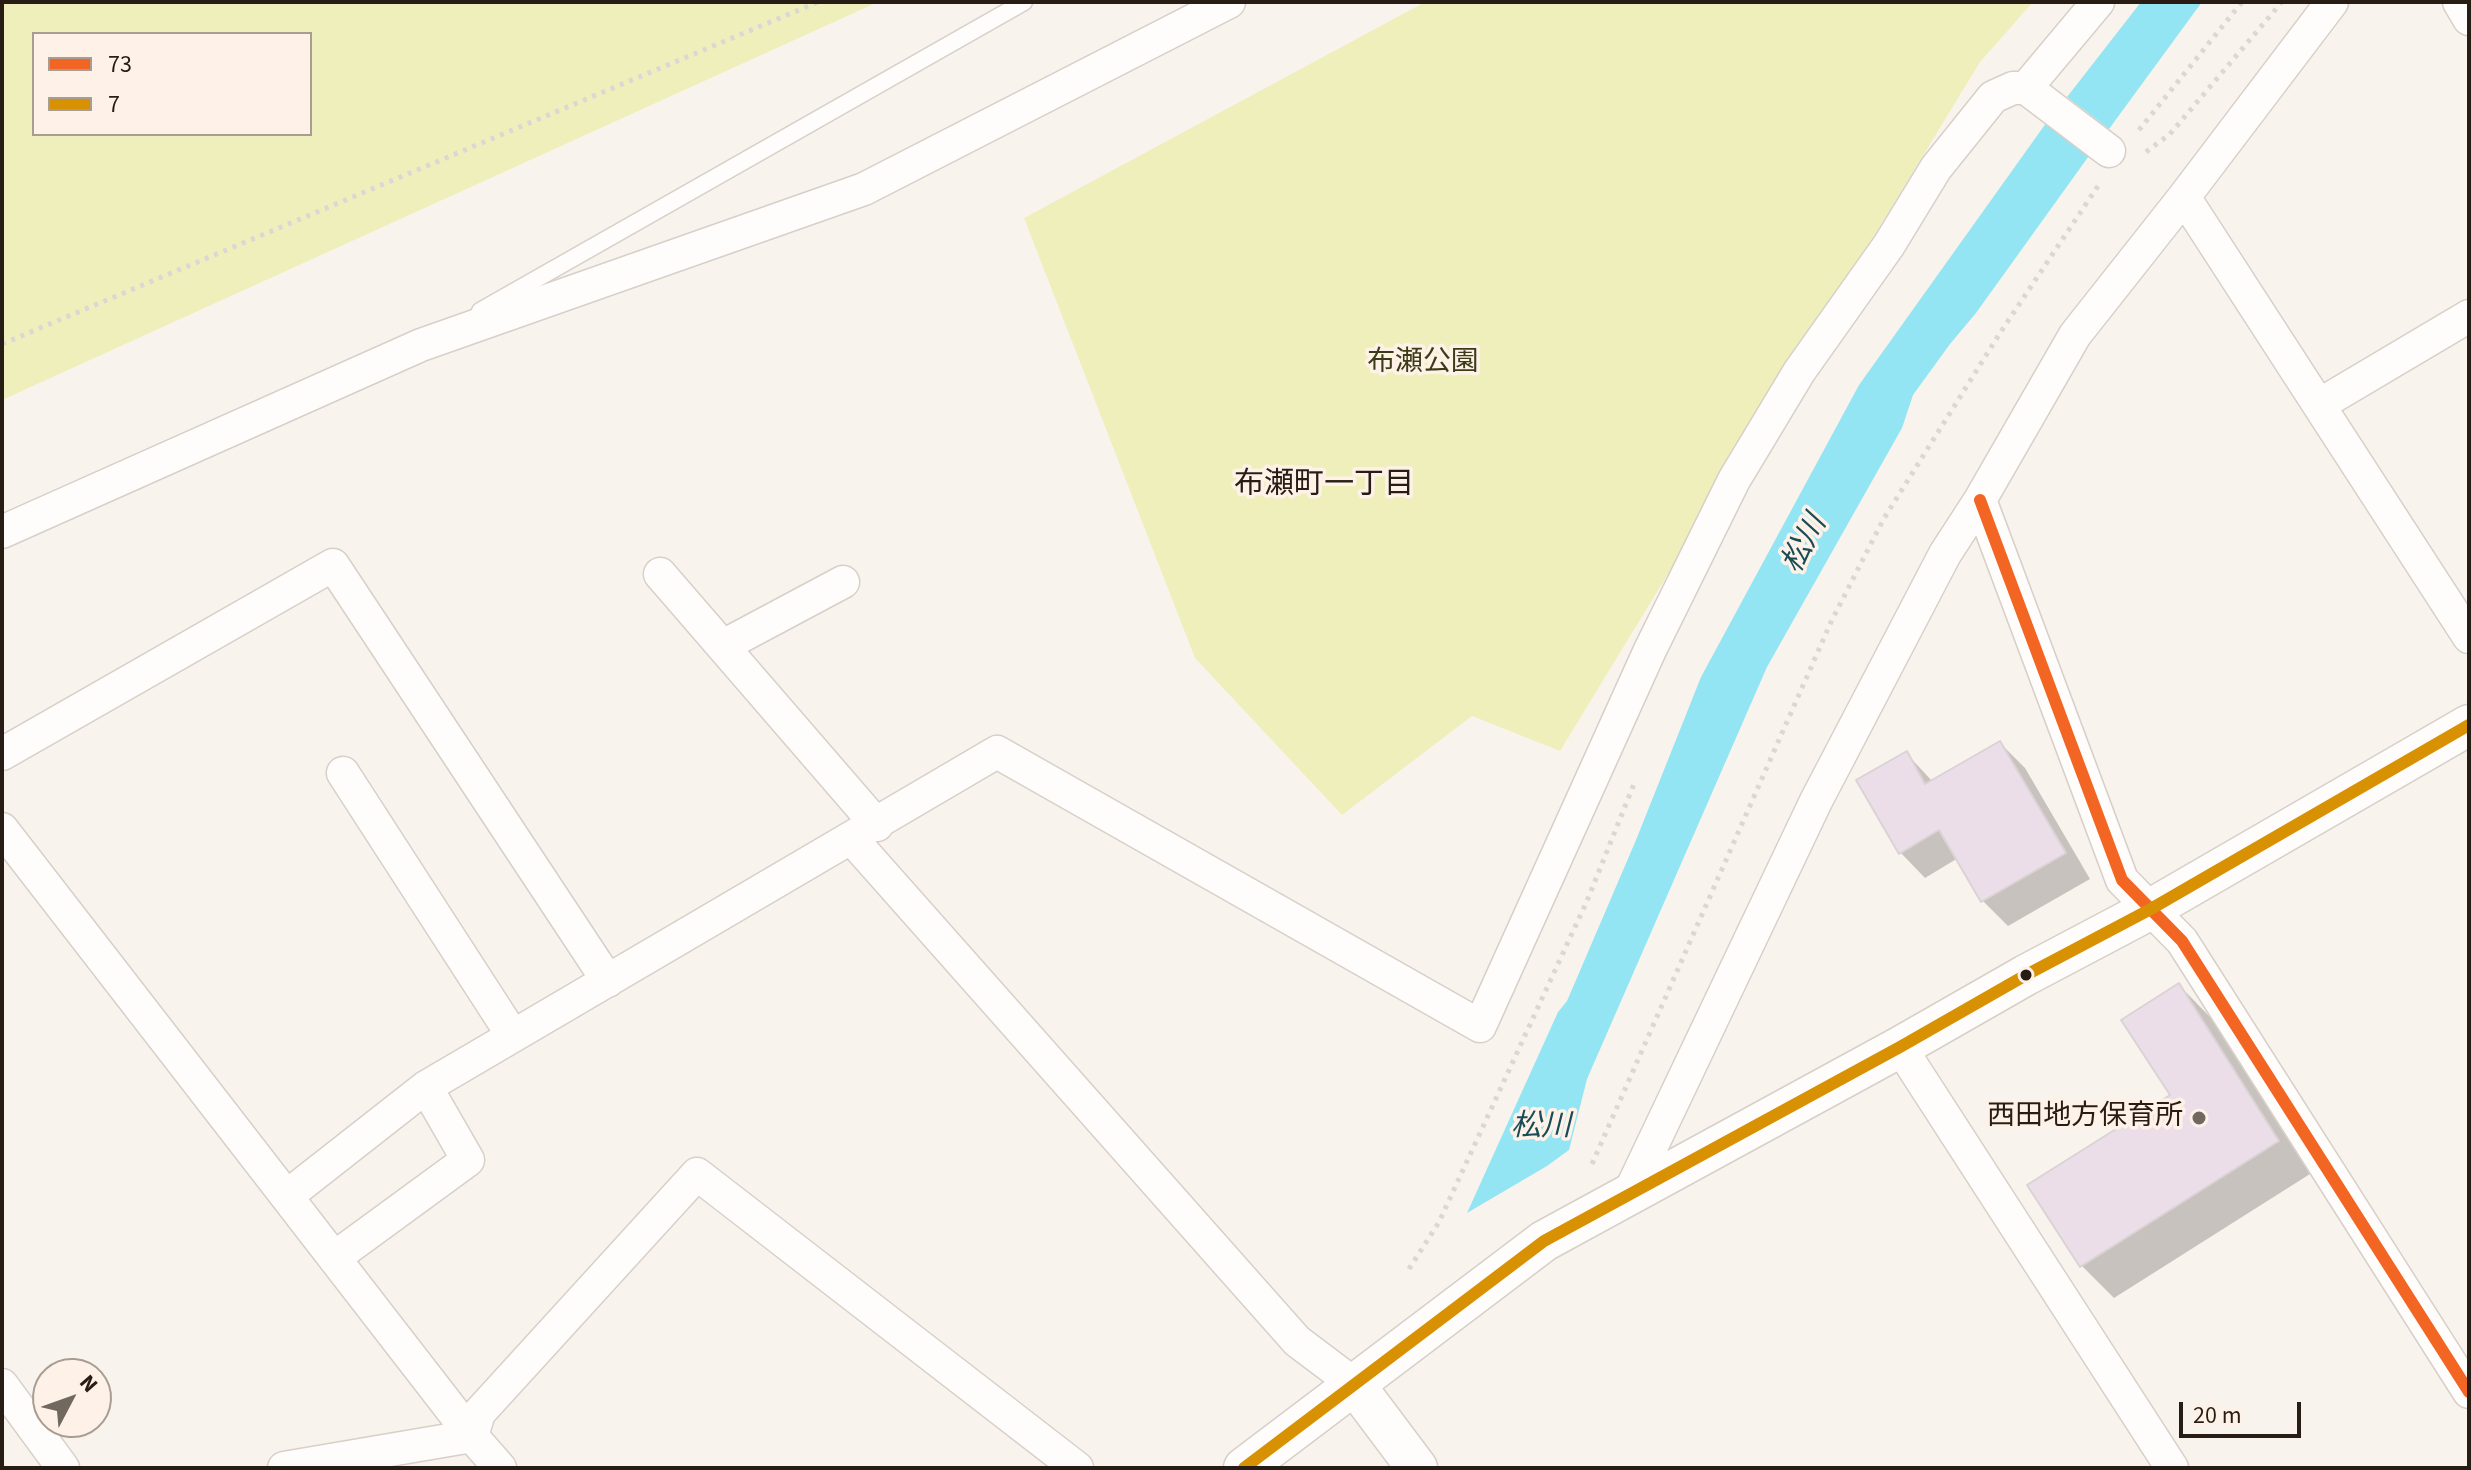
<!DOCTYPE html>
<meta charset="utf-8">
<style>
body{margin:0}
#map{position:relative;width:2471px;height:1470px;overflow:hidden;background:#f9f3ed;font-family:"Source Sans 3",sans-serif}
canvas{display:block}
.frame{position:absolute;inset:0;border:4px solid #281d14;pointer-events:none}
.legend{position:absolute;left:32px;top:32px;width:280px;height:104px;box-sizing:border-box;background:#fef2e8;border:2px solid #a89d93;margin:0;padding:10px 14px;list-style:none;font-size:24px;color:#281d14}
.legend li{display:flex;align-items:center;gap:16px;height:40px}
.legend b{width:40px;border:2px solid #a89d93}
.north{position:absolute;left:32px;top:1358px;width:80px;height:80px;box-sizing:border-box;background:#fef2e8;border:2px solid #a89d93;border-radius:50%;rotate:49deg;font-size:22px;font-weight:700;line-height:32px;text-align:center;color:#281d14}
.north::after{content:'';display:block;margin:auto;width:28px;height:36px;background:#716860;clip-path:polygon(50% 0,100% 100%,50% 72%,0 100%)}
.scale{position:absolute;left:2179px;top:1402px;width:122px;height:36px;box-sizing:border-box;border:4px solid #281d14;border-top:0;padding-left:10px;font-size:24px;line-height:28px;white-space:nowrap;color:#281d14;-webkit-text-stroke:6px #fef2e8;paint-order:stroke}
</style>
<div id="map">
<canvas width="2471" height="1470"></canvas>
<div class="frame"></div>
<ul class="legend">
<li><b style="height:10px;background:#f26522"></b>73</li>
<li><b style="height:10px;background:#d89103"></b>7</li>
</ul>
<div class="north">N</div>
<div class="scale">20 m</div>
</div>
<script>
const c = document.querySelector('canvas').getContext('2d');
c.lineJoin = 'round';
function paint(path, color) {
  c.fillStyle = color;
  c.fill(path, 'evenodd');
}
function shape(rows) {
  const path = new Path2D();
  for (const r of rows) {
    path.moveTo(r[0], r[1]);
    for (let i = 2; i < r.length; i += 2) path.lineTo(r[i], r[i + 1]);
  }
  return path;
}
function stroke(path, color, width, dash) {
  c.strokeStyle = color;
  c.lineWidth = width;
  c.lineCap = dash ? 'butt' : 'round';
  c.setLineDash(dash || []);
  c.stroke(path);
}
function drawText(font, color, halo, rows, align = 'center') {
  c.font = font + ' "Source Sans 3","Noto Sans JP",sans-serif';
  c.lineWidth = 7;
  c.setLineDash([]);
  c.textBaseline = 'middle';
  c.strokeStyle = halo;
  c.fillStyle = color;
  for (const [text, x, y, turn = 0] of rows) {
    c.save();
    c.translate(x, y);
    c.rotate((+turn || 0) * Math.PI / 180);
    c.textAlign = isNaN(turn) ? turn : align;
    if (halo) c.strokeText(text, 0, 0);
    c.fillText(text, 0, 0);
    c.restore();
  }
}
paint(shape([
 [2,2,878,2,2,400],
 [34,34,310,34,310,134,34,134],
 [1425,2,2033,2,1980,62,1560,751,1472,716,1342,815,1195,658,1024,218]
]), '#efefbc');
paint(shape([
 [2141,2,2202,2,2109,129,2067,97],
 [2049,119,2091,153,1976,313,1950,344,1913,395,1902,428,1767,667,1587,1079,1569,1150,1547,1166,1467,1213,1558,1012,1567,1001,1636,840,1701,677,1859,385]
]), '#94e5f3');
paint(shape([
 [2000,743,2025,768,2090,879,2008,926,1983,901,1958,858,1925,878,1900,852,1906,753,1933,782],
 [2179,985,2211,1018,2310,1174,2114,1298,2082,1266,2172,1095]
]), '#0003');
const building = shape([
 [2000,741,2066,853,1981,902,1939,830,1899,854,1856,780,1907,751,1925,784,2000,741],
 [2179,983,2279,1141,2080,1267,2027,1185,2170,1095,2121,1020,2179,983]
]);
paint(building, '#ecdee8');
stroke(building, '#dad3d5', 2);
const service = shape([
 [480,311,1024,2]
]);
const minor = shape([
 [2459,2,2469,19],
 [2026,88,2098,2],
 [2184,197,2469,637],
 [2319,405,2469,316],
 [1980,500,2122,880,2182,941,2469,1392],
 [2,532,421,345,864,189,1229,2],
 [660,574,877,825],
 [723,646,843,582],
 [2,754,333,565,608,981],
 [343,773,513,1036],
 [2,829,472,1436,500,1468],
 [852,839,1297,1341,1354,1384],
 [1900,1047,2172,1468],
 [287,1196,426,1087,997,752,1480,1026,1650,650,1734,480,1799,372,1889,245,1936,168,1993,97,2013,88,2026,88,2109,151],
 [1628,1196,1816,801,1945,554,1980,500,2075,335,2184,197,2332,2],
 [334,1258,468,1160,426,1087],
 [2,1385,63,1468],
 [284,1468,472,1436,479,1413,697,1174,1077,1468]
]);
const tertiary = shape([
 [1354,1384,1417,1468],
 [1244,1468,1544,1241,1900,1047,2026,975,2149,910,2469,725]
]);
stroke(service, '#d8cfc8', 19);
stroke(minor, '#d8cfc8', 35);
stroke(tertiary, '#d8cfc8', 43);
stroke(shape([
 [2139,130,2242,2],
 [2146,152,2170,134,2281,3],
 [2,344,818,2],
 [1592,1164,1831,622,1883,520,2000,333,2100,183],
 [1409,1269,1439,1222,1587,901,1634,784]
]), '#dad7d5', 5, [4, 6]);
stroke(service, '#fefdfc', 16);
stroke(minor, '#fefdfc', 32);
stroke(tertiary, '#fefdfc', 40);
stroke(shape([
 [1980,500,2122,880,2182,941,2469,1392]
]), '#f26522', 12);
stroke(shape([
 [1244,1468,1544,1241,1900,1047,2026,975,2149,910,2469,725]
]), '#d89103', 12);
for (const [x, y, r, color] of [
 [2026,975,7,"#281d14"],
 [2199,1118,8,"#716860"]
]) {
  const dot = new Path2D();
  dot.arc(x, y, r, 0, 2 * Math.PI);
  c.fillStyle = color;
  c.fill(dot);
  stroke(dot, '#fef2e8', 3);
}
drawText('28px', '#3b3c17', '#fef2e8', [
 ["布瀬公園",1423,364]
]);
drawText('28px', '#281d14', '#fef2e8', [
 ["西田地方保育所",2183,1118]
], 'right');
drawText('30px', '#281d14', '#fef2e8', [
 ["布瀬町一丁目",1324,486]
]);
drawText('italic 30px', '#184c56', '#fef2e8', [
 ["松川",1806,545,-62],
 ["松川",1541,1128]
]);
</script>
